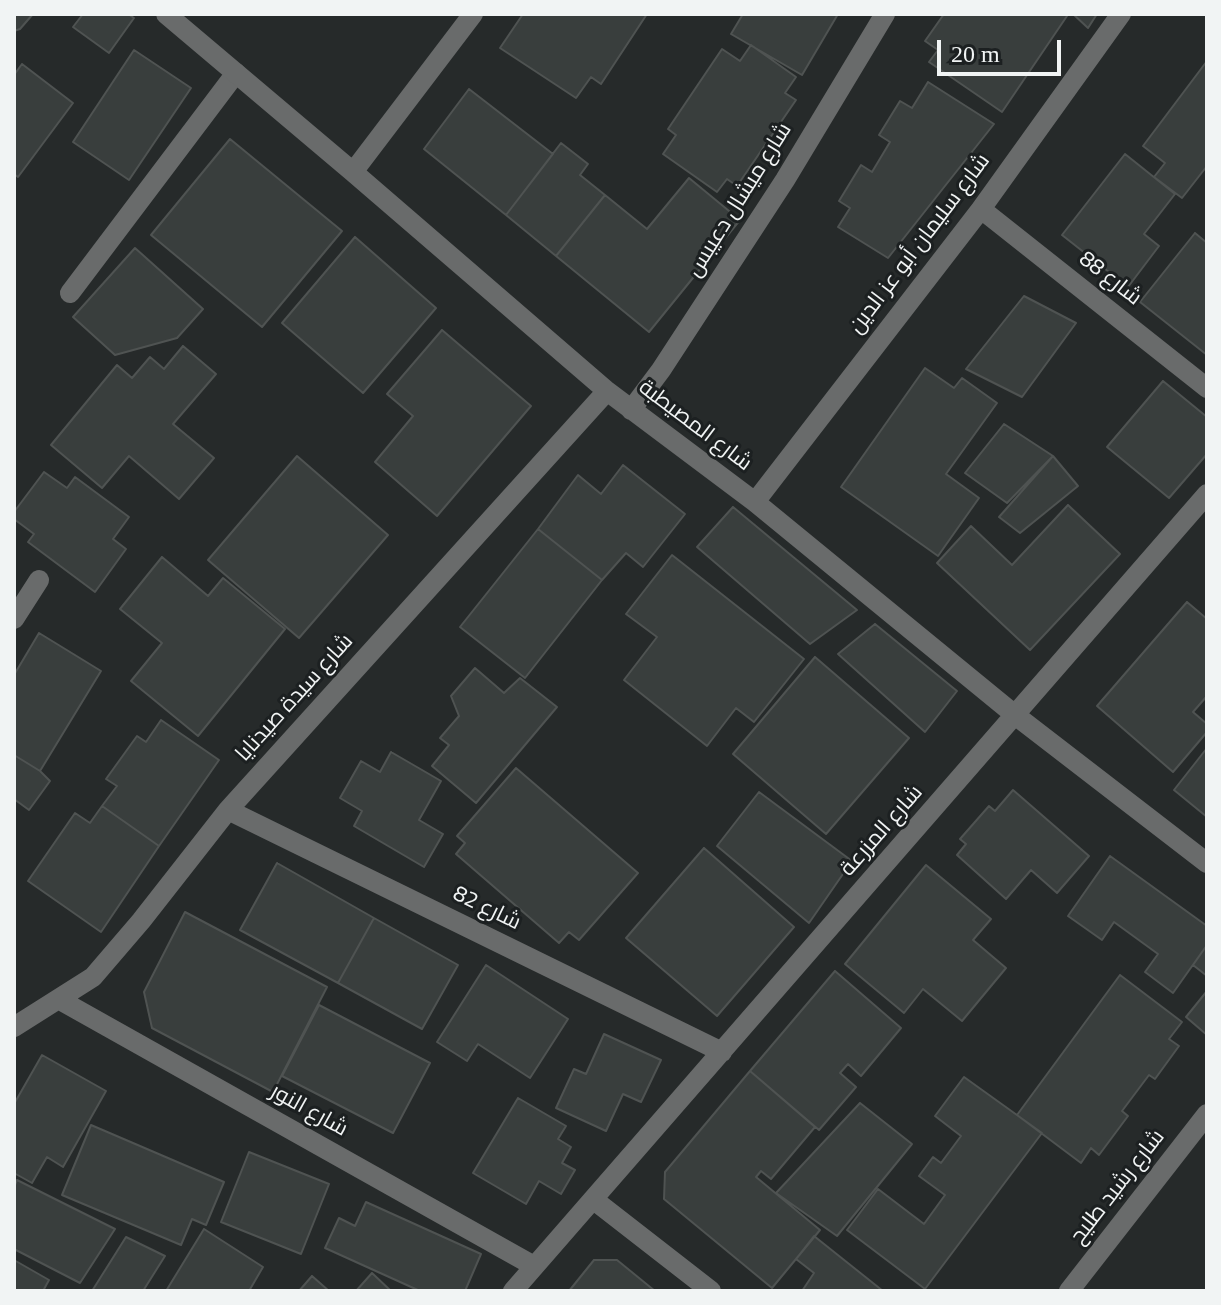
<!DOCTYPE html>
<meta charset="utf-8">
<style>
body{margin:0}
#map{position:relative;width:1221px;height:1305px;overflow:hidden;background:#262a2a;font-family:Georgia,serif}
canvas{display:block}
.frame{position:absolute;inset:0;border:16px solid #f1f4f4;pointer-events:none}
.scale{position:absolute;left:937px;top:40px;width:124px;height:36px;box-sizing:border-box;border:4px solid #f1f4f4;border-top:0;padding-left:10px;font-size:24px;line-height:28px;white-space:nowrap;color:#f1f4f4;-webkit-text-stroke:6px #1c2021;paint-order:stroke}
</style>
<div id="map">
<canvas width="1221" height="1305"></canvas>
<div class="frame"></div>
<div class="scale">20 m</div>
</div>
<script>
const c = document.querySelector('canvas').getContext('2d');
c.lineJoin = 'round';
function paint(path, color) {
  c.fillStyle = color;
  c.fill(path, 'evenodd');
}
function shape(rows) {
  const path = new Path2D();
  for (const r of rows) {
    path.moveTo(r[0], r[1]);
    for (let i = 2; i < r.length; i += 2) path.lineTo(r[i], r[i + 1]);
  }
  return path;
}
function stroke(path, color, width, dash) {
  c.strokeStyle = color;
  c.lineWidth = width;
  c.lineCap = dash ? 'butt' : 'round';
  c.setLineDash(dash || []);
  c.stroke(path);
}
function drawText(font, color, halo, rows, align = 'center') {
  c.font = font + ' Georgia,Cairo,serif';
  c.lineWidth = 6;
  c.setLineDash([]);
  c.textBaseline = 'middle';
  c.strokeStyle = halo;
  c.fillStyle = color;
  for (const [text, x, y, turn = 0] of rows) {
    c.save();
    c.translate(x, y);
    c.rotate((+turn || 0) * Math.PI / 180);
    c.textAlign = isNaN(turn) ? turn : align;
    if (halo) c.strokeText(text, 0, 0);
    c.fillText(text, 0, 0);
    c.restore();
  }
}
const building = shape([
 [14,14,33,14,20,29,14,31,14,14],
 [83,14,128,14,134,18,109,53,73,27,83,14],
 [523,14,647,14,601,84,591,77,576,98,500,48,523,14],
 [743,14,838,14,802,75,731,34,743,14],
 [944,14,1064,14,1067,16,1002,112,929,62,938,50,925,41,944,14],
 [1073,14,1097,14,1088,28,1073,14],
 [751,45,796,77,785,93,796,100,737,186,727,179,717,192,663,154,676,135,668,129,722,49,740,61,751,45],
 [134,50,191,88,129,180,73,142,134,50],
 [1207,61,1207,166,1182,198,1154,177,1165,163,1143,146,1207,61],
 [22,64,73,103,18,177,14,174,14,75,22,64],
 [928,82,994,124,888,258,838,227,850,208,839,201,861,165,872,172,890,142,879,135,900,101,912,108,928,82],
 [469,89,553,154,506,215,424,149,469,89],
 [230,139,342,231,262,327,151,235,230,139],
 [561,143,588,164,580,175,605,195,556,256,506,215,561,143],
 [1125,154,1175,194,1144,234,1159,246,1128,287,1062,235,1125,154],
 [689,178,740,220,649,332,556,256,605,195,647,229,689,178],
 [1195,233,1207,243,1207,355,1140,302,1195,233],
 [355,237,436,308,363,393,282,323,355,237],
 [135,248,203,309,177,338,115,355,73,317,135,248],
 [1024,296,1076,323,1022,397,966,369,1024,296],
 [442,330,531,406,437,516,375,462,413,416,387,394,442,330],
 [183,346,216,374,173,424,214,458,179,499,129,456,102,488,51,445,117,365,132,378,150,357,164,369,183,346],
 [925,368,954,388,962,378,997,403,946,474,979,498,938,556,841,487,925,368],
 [1163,381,1207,417,1207,454,1169,498,1107,447,1163,381],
 [1004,424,1053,456,1007,503,965,473,1004,424],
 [297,456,388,535,299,638,208,560,297,456],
 [1053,456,1078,486,1020,533,999,517,1053,456],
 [623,465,685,514,643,567,626,553,602,580,538,529,578,475,601,494,623,465],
 [44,472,67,488,75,477,129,517,113,539,126,549,95,592,28,542,34,534,14,519,14,512,44,472],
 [1068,505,1120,554,1030,650,937,563,971,526,1012,565,1068,505],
 [733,507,857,610,810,644,697,547,733,507],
 [538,529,602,580,525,678,460,627,538,529],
 [672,555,804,659,754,722,736,708,707,746,624,680,657,637,626,614,672,555],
 [162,557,208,596,223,578,285,629,198,736,131,681,162,643,120,609,162,557],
 [1187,602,1207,619,1207,696,1193,712,1207,724,1207,732,1173,772,1097,706,1187,602],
 [875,624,957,691,925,732,838,654,875,624],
 [39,633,101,671,40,771,14,755,14,675,39,633],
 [815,657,909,738,826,834,733,754,815,657],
 [475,668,504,693,520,678,557,707,476,803,432,766,449,745,440,738,459,716,451,696,475,668],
 [161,720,219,760,159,846,102,806,117,786,106,779,137,736,146,742,161,720],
 [1207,748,1207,817,1174,790,1207,748],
 [391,752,441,781,419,820,443,834,424,867,354,826,362,811,340,798,361,761,380,772,391,752],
 [14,755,40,771,50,781,29,810,14,799,14,755],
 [516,768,638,873,579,940,569,932,559,943,456,854,465,843,457,836,516,768],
 [1013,790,1089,856,1057,893,1031,870,1006,899,957,855,966,844,960,839,989,806,995,811,1013,790],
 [759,792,852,861,809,923,717,846,759,792],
 [102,806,159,846,101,932,28,881,75,813,90,823,102,806],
 [704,848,794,927,717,1016,626,938,704,848],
 [1110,856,1207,926,1207,945,1173,993,1145,972,1158,954,1114,922,1102,940,1068,916,1110,856],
 [277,863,374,918,338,983,240,930,277,863],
 [926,865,991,919,973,940,1006,968,962,1021,923,989,904,1013,845,964,926,865],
 [185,912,327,987,273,1092,152,1028,144,992,185,912],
 [374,918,458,965,422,1029,338,983,374,918],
 [1207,945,1207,976,1193,965,1207,945],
 [486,965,568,1019,530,1078,478,1044,467,1061,437,1042,486,965],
 [835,971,901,1028,861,1076,848,1064,840,1073,856,1087,819,1130,750,1071,835,971],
 [1120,975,1182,1022,1169,1039,1179,1046,1155,1079,1149,1075,1122,1111,1128,1116,1099,1155,1091,1148,1081,1163,1017,1115,1120,975],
 [1207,991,1207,1035,1186,1017,1207,991],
 [319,1005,430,1063,393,1133,282,1076,319,1005],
 [604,1034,661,1060,641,1102,623,1094,606,1131,556,1108,574,1069,586,1074,604,1034],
 [42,1055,106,1091,63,1167,47,1157,32,1183,14,1173,14,1104,42,1055],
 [750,1071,815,1127,771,1179,761,1171,756,1177,820,1230,772,1288,664,1199,665,1172,750,1071],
 [964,1077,1042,1133,925,1289,847,1230,878,1189,924,1224,945,1195,919,1176,933,1157,941,1163,961,1136,935,1116,964,1077],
 [518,1098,566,1126,558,1139,571,1147,562,1163,575,1170,561,1194,539,1181,526,1204,473,1173,518,1098],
 [860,1103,912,1144,837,1236,776,1193,860,1103],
 [91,1125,224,1182,206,1225,192,1219,181,1245,62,1195,91,1125],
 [249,1152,329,1184,301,1254,221,1222,249,1152],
 [17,1180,115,1229,80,1283,14,1249,14,1187,17,1180],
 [366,1202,481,1254,465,1291,420,1291,325,1248,339,1218,355,1226,366,1202],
 [204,1229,263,1267,249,1291,166,1291,204,1229],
 [814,1236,883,1291,802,1291,814,1273,796,1259,814,1236],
 [126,1237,165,1256,143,1291,92,1291,126,1237],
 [14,1260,49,1280,43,1291,14,1291,14,1260],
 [594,1260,617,1260,655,1291,569,1291,594,1260],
 [372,1273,391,1291,356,1291,372,1273],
 [312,1276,329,1291,299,1291,312,1276]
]);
paint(building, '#393e3d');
stroke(building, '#4f5352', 2);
stroke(shape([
 [70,293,236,73]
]), '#696b6b', 20);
stroke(shape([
 [166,14,353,172,607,391,755,502,1015,715,1207,863],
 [353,172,473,14],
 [981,209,1207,388],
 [631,410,661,370,785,180,885,14],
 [755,502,981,209,1121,14],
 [14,619,39,580],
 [228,810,722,1052],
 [60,1000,534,1266],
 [14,1027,93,977,141,921,228,810,607,391],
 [594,1200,711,1291],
 [513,1291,1207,494],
 [1069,1291,1207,1114]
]), '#696b6b', 20);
drawText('22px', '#f1f4f4', '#1c2021', [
 ["شارع ميشال دعيبس",741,201,-58],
 ["شارع سليمان أبو عز الدين",921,245,-53],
 ["شارع 88",1109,280,38],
 ["شارع المصيطبة",694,427,37],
 ["شارع سيدة صيدنايا",296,699,-48],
 ["شارع المزرعة",883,832,-49],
 ["شارع 82",486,910,26],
 ["شارع النور",308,1112,29],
 ["شارع رشيد طليح",1119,1188,-52]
]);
</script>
